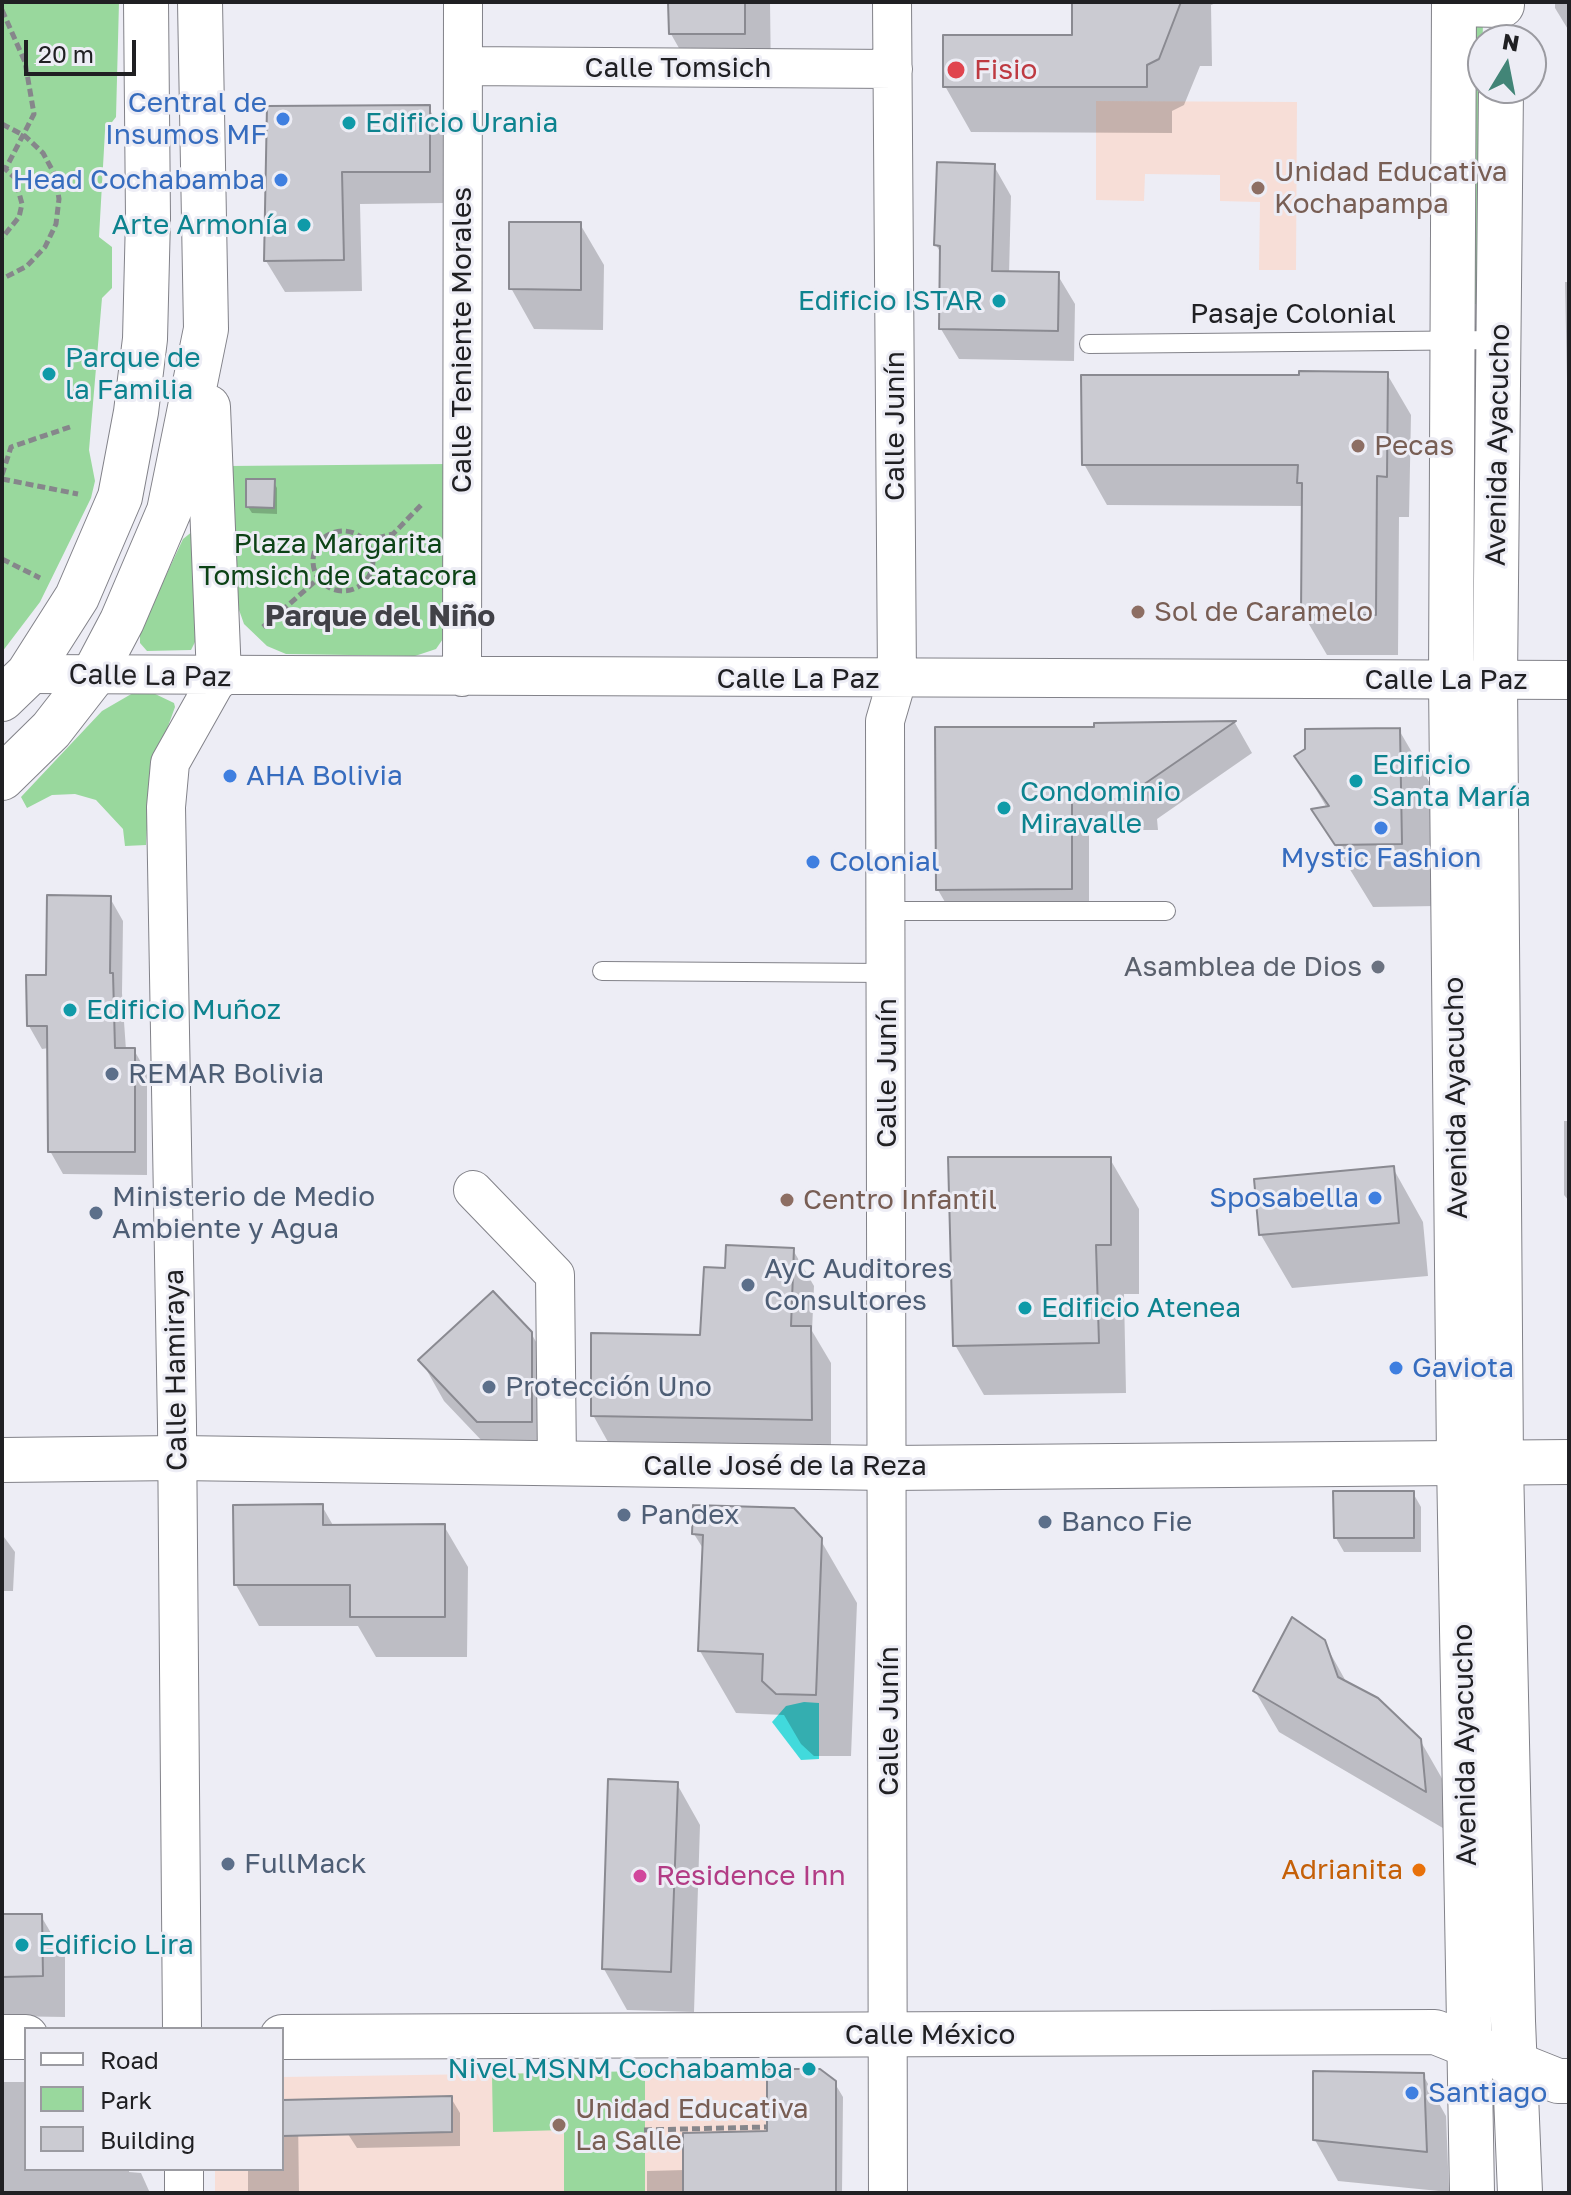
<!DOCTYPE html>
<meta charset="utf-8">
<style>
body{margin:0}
#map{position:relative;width:1571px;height:2195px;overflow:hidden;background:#ededf5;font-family:"Golos Text",sans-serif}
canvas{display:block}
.frame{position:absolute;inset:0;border:4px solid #202023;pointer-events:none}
.legend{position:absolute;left:24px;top:2027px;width:260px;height:144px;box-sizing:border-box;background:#ededf5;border:2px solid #9b9ba1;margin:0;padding:10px 14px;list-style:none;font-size:24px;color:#202023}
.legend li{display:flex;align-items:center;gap:16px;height:40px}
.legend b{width:40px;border:2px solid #9b9ba1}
.north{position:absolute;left:1467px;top:24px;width:80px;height:80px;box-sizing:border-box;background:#ededf5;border:2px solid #9b9ba1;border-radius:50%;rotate:10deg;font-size:22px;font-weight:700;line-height:32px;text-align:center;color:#202023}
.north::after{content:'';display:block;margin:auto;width:28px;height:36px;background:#428577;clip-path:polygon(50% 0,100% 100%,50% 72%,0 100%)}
.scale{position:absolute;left:24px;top:40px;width:112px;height:36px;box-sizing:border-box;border:4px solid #202023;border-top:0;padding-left:10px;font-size:24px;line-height:28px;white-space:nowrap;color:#202023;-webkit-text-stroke:6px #ededf5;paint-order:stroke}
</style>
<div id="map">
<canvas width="1571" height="2195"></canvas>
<div class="frame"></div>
<ul class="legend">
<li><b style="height:10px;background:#fff"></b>Road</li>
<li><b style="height:22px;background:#99d89d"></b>Park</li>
<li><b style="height:22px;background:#cbcbd2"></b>Building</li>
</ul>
<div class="north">N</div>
<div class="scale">20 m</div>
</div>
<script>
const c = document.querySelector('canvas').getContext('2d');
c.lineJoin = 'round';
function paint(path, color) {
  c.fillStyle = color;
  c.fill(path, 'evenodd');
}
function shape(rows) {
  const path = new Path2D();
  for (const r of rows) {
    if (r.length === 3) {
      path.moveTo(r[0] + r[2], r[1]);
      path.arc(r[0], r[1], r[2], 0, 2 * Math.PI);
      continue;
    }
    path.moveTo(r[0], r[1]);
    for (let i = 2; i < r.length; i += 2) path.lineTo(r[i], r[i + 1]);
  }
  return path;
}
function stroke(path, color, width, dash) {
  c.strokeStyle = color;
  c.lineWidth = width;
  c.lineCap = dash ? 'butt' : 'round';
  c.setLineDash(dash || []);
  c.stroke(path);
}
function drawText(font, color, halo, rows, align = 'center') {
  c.font = font + ' "Golos Text",sans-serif';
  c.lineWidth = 6;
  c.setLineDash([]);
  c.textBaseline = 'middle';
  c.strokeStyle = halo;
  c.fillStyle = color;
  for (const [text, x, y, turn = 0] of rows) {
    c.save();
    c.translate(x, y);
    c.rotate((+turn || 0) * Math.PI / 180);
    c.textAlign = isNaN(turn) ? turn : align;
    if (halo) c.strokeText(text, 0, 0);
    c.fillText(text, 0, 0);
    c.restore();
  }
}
paint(shape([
 [1096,101,1297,102,1296,270,1259,270,1260,202,1220,201,1220,175,1145,174,1144,201,1096,200],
 [820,2069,836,2081,835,2193,215,2193,215,2169,282,2169,282,2077]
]), '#f7ded7');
paint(shape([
 [2,2,119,2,116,117,105,131,99,237,112,247,112,288,102,298,89,450,95,481,91,498,40,602,2,652],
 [1468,2,1483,2,1481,304,1466,304],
 [447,464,447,633,436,649,415,656,286,654,267,646,244,624,238,607,229,466],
 [193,531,195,642,191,650,147,651,140,643,140,631,183,539],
 [151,692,174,703,175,707,150,776,146,845,125,846,123,829,96,800,75,794,52,795,27,808,21,797,102,711,133,693],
 [645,2071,645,2192,564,2193,564,2130,493,2132,492,2074]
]), '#99d89d');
paint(shape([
 [804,1702,819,1703,819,1759,801,1760,772,1722,786,1706]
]), '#41dadc');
paint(shape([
 [670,2,770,2,771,79,697,80,671,34],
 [1074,2,1218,2,1211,5,1212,66,1200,66,1184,105,1172,111,1172,133,971,132,945,86,1074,37],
 [1555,2,1569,2,1569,31,1555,8],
 [428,107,447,139,447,203,360,204,362,291,285,292,266,261,269,108],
 [994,166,1011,196,1009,274,1057,274,1075,304,1074,361,959,359,941,329,942,255,936,245],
 [580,224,604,265,603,330,534,329,511,288],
 [1565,282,1569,282,1569,384,1567,380],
 [1387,374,1411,415,1409,517,1399,517,1398,655,1327,655,1303,614,1304,506,1107,505,1084,464,1083,377],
 [273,481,277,488,277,514,252,513,248,507],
 [1235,723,1252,753,1157,819,1158,830,1089,830,1089,921,956,921,938,890,1096,725],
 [1399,730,1435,792,1437,906,1373,907,1314,811,1327,808,1297,757],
 [110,898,123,921,122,993,126,1050,134,1050,147,1073,147,1175,63,1174,50,1151,49,1048,42,1049,29,1026,48,977],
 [1564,1121,1569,1121,1569,1201,1564,1195],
 [1110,1159,1139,1209,1139,1294,1124,1294,1126,1393,984,1395,955,1345],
 [1393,1168,1423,1222,1428,1276,1292,1288,1261,1235],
 [793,1250,814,1286,812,1331,831,1363,831,1455,613,1451,593,1415,702,1337,727,1270],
 [531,1333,555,1375,555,1462,502,1462,444,1401,421,1360],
 [1413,1493,1421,1507,1421,1552,1344,1552,1336,1538],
 [322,1506,334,1527,444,1526,468,1567,467,1657,376,1657,358,1626,259,1626,236,1585],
 [2,1522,4,1537,15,1552,13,1591,2,1591],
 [694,1534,820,1539,857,1603,851,1756,814,1756,801,1744,784,1715,736,1713,700,1651,704,1550],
 [1324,1642,1348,1685,1420,1740,1444,1782,1448,1831,1279,1732,1255,1691],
 [677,1784,700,1825,694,2012,627,2010,604,1969],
 [2,1916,41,1916,65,1957,65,2017,2,2016],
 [1423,2075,1446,2116,1449,2192,1338,2181,1315,2140],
 [2,2082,26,2082,26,2169,129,2169,129,2172,141,2173,150,2193,2,2193],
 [834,2082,843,2097,842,2193,647,2193,647,2171,685,2170,769,2133],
 [451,2098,460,2113,460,2146,357,2148,348,2134],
 [282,2102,298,2117,299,2193,248,2193,248,2169,282,2169]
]), '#0003');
const building = shape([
 [668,2,745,2,745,34,669,34,668,2],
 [1072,2,1181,2,1159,59,1147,65,1147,87,943,87,943,35,1072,35,1072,2],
 [430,105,430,172,342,172,344,260,264,261,267,106,430,105],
 [937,162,995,164,992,271,1059,272,1058,331,939,329,940,246,934,245,937,162],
 [509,222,581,222,581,290,509,289,509,222],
 [1299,371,1388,372,1387,477,1377,476,1376,615,1301,615,1302,483,1297,483,1298,465,1082,465,1081,375,1299,375,1299,371],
 [246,479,275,479,274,508,246,507,246,479],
 [1236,721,1140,787,1141,799,1072,799,1072,889,936,890,935,727,1094,727,1094,723,1236,721],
 [1400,728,1402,844,1335,845,1311,809,1329,806,1294,756,1305,749,1305,729,1400,728],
 [47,895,111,896,110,973,113,973,115,1048,135,1048,135,1152,48,1152,47,1026,27,1026,26,975,46,975,47,895],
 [948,1157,1111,1157,1111,1245,1096,1245,1099,1343,953,1346,948,1157],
 [1394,1166,1399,1223,1259,1235,1254,1179,1394,1166],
 [726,1245,794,1248,791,1326,811,1326,812,1420,591,1416,591,1333,700,1335,704,1267,725,1268,726,1245],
 [493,1291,532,1332,532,1422,477,1422,418,1360,493,1291],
 [1333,1491,1414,1491,1414,1538,1334,1538,1333,1491],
 [323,1504,323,1525,445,1524,445,1617,350,1617,350,1585,234,1585,233,1505,323,1504],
 [693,1505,794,1508,822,1538,816,1695,776,1694,762,1681,763,1654,698,1651,703,1535,692,1534,693,1505],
 [1292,1617,1325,1640,1338,1677,1378,1698,1421,1739,1426,1792,1253,1691,1292,1617],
 [608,1779,678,1782,671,1972,602,1969,608,1779],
 [2,1914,42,1914,43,1976,2,1977,2,1914],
 [767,2069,820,2069,836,2081,836,2193,683,2193,683,2133,767,2131,767,2069],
 [1313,2071,1424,2073,1427,2152,1313,2140,1313,2071],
 [452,2096,452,2132,282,2136,282,2100,452,2096]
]);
paint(building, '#cbcbd2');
stroke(building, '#8a8a91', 2);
const service = shape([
 [1089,344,1499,340],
 [886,911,1166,911],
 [602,971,886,973]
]);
const minor = shape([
 [463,66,893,69],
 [28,674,1569,680],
 [462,677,463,2],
 [473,1190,555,1275,557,1464],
 [182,2029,177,1425,166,807,170,763,219,676],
 [184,2169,184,2193],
 [888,2193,885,721,897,680,892,2]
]);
const secondary = shape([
 [2,1460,178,1458,889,1468,1569,1462],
 [2,2037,26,2037],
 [282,2037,1435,2032,1558,2081,1569,2081]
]);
const primary = shape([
 [1454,2,1451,680,1459,1461,1472,2193],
 [1454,4,1502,5],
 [1501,88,1495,680,1501,1463,1513,2021,1520,2193],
 [208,407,219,676],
 [2,699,28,674,77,597,120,497,136,412,145,339,148,218,146,2],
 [2,778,51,730,93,676,122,621,169,511,206,329,200,2]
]);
stroke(service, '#828289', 20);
stroke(minor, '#828289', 40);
stroke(secondary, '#828289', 46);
stroke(primary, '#828289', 46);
stroke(shape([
 [2,10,25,62,34,114,6,168],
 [2,124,25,136,43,153,55,175,59,199,56,224,45,247,27,266,2,279],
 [2,166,15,178,22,204,19,217,2,238],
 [2,475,11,447,70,427],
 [2,479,78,494],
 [343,561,30],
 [366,541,393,534,423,503],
 [2,559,40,578],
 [263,627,319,578],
 [644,2130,767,2127]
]), '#86868b', 5, [8, 4]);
stroke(service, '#fff', 18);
stroke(minor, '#fff', 38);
stroke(secondary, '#fff', 44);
stroke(primary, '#fff', 44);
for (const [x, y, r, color] of [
 [956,70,10,"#e0444e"],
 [283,119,8,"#3f7fe0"],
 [349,123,8,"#0f9aa8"],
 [281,180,8,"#3f7fe0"],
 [1258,188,8,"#8d6e63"],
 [304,225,8,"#0f9aa8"],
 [999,301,8,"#0f9aa8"],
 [49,374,8,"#0f9aa8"],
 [1358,446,8,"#8d6e63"],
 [1138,612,8,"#8d6e63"],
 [230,776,8,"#3f7fe0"],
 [1356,781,8,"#0f9aa8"],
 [1004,808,8,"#0f9aa8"],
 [1381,828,8,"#3f7fe0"],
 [813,862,8,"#3f7fe0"],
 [1378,967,8,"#6b7280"],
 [70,1010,8,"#0f9aa8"],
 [112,1074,8,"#5c6f8a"],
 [1375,1198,8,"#3f7fe0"],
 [787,1200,8,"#8d6e63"],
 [96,1213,8,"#5c6f8a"],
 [748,1285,8,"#5c6f8a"],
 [1025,1308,8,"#0f9aa8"],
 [1396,1368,8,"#3f7fe0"],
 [489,1387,8,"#5c6f8a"],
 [624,1515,8,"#5c6f8a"],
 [1045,1522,8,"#5c6f8a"],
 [228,1864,8,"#5c6f8a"],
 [1419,1870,8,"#e8710a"],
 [640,1876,8,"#d1479c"],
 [22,1945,8,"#0f9aa8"],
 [809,2069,8,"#0f9aa8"],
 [1412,2093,8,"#3f7fe0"],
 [559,2125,8,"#8d6e63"]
]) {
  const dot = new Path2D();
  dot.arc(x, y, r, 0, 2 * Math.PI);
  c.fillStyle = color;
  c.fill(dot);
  stroke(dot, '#ededf5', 3);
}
drawText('28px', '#202023', '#ededf5', [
 ["Calle Tomsich",678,68],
 ["Pasaje Colonial",1293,314],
 ["Calle Teniente Morales",462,340,-90],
 ["Calle Junín",895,426,-90],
 ["Avenida Ayacucho",1498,445,-89],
 ["Calle La Paz",150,676,1],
 ["Calle La Paz",798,679],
 ["Calle La Paz",1446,680],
 ["Calle Junín",887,1073,-90],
 ["Avenida Ayacucho",1456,1098,-91],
 ["Calle Hamiraya",176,1370,-91],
 ["Calle José de la Reza",785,1466],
 ["Calle Junín",889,1721,-90],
 ["Avenida Ayacucho",1465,1745,-91],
 ["Calle México",930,2035]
]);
drawText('28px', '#be3a42', '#ededf5', [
 ["Fisio",974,70]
], 'left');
drawText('28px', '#366cbe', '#ededf5', [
 ["Central de",267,103,"right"],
 ["Insumos MF",267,135,"right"],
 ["Head Cochabamba",265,180,"right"],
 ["AHA Bolivia",246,776],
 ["Mystic Fashion",1381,858,"center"],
 ["Colonial",829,862],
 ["Sposabella",1359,1198,"right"],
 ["Gaviota",1412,1368],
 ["Santiago",1428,2093]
], 'left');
drawText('28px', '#0d838f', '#ededf5', [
 ["Edificio Urania",365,123],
 ["Arte Armonía",288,225,"right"],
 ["Edificio ISTAR",983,301,"right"],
 ["Parque de",65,358],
 ["la Familia",65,390],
 ["Edificio",1372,765],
 ["Santa María",1372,797],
 ["Condominio",1020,792],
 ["Miravalle",1020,824],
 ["Edificio Muñoz",86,1010],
 ["Edificio Atenea",1041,1308],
 ["Edificio Lira",38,1945],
 ["Nivel MSNM Cochabamba",793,2069,"right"]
], 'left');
drawText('28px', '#785e54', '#ededf5', [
 ["Unidad Educativa",1274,172],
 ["Kochapampa",1274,204],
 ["Pecas",1374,446],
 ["Sol de Caramelo",1154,612],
 ["Centro Infantil",803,1200],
 ["Unidad Educativa",575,2109],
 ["La Salle",575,2141]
], 'left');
drawText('28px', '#0c4316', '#ededf5', [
 ["Plaza Margarita",338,544],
 ["Tomsich de Catacora",338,576]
]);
drawText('28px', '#5b616d', '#ededf5', [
 ["Asamblea de Dios",1362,967]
], 'right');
drawText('28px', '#4e5e75', '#ededf5', [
 ["REMAR Bolivia",128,1074],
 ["Ministerio de Medio",112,1197],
 ["Ambiente y Agua",112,1229],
 ["AyC Auditores",764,1269],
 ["Consultores",764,1301],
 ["Protección Uno",505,1387],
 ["Pandex",640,1515],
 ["Banco Fie",1061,1522],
 ["FullMack",244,1864]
], 'left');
drawText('28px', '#c56008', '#ededf5', [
 ["Adrianita",1403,1870]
], 'right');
drawText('28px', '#b23c85', '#ededf5', [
 ["Residence Inn",656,1876]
], 'left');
drawText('bold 30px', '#414147', '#ededf5', [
 ["Parque del Niño",380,616]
]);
</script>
